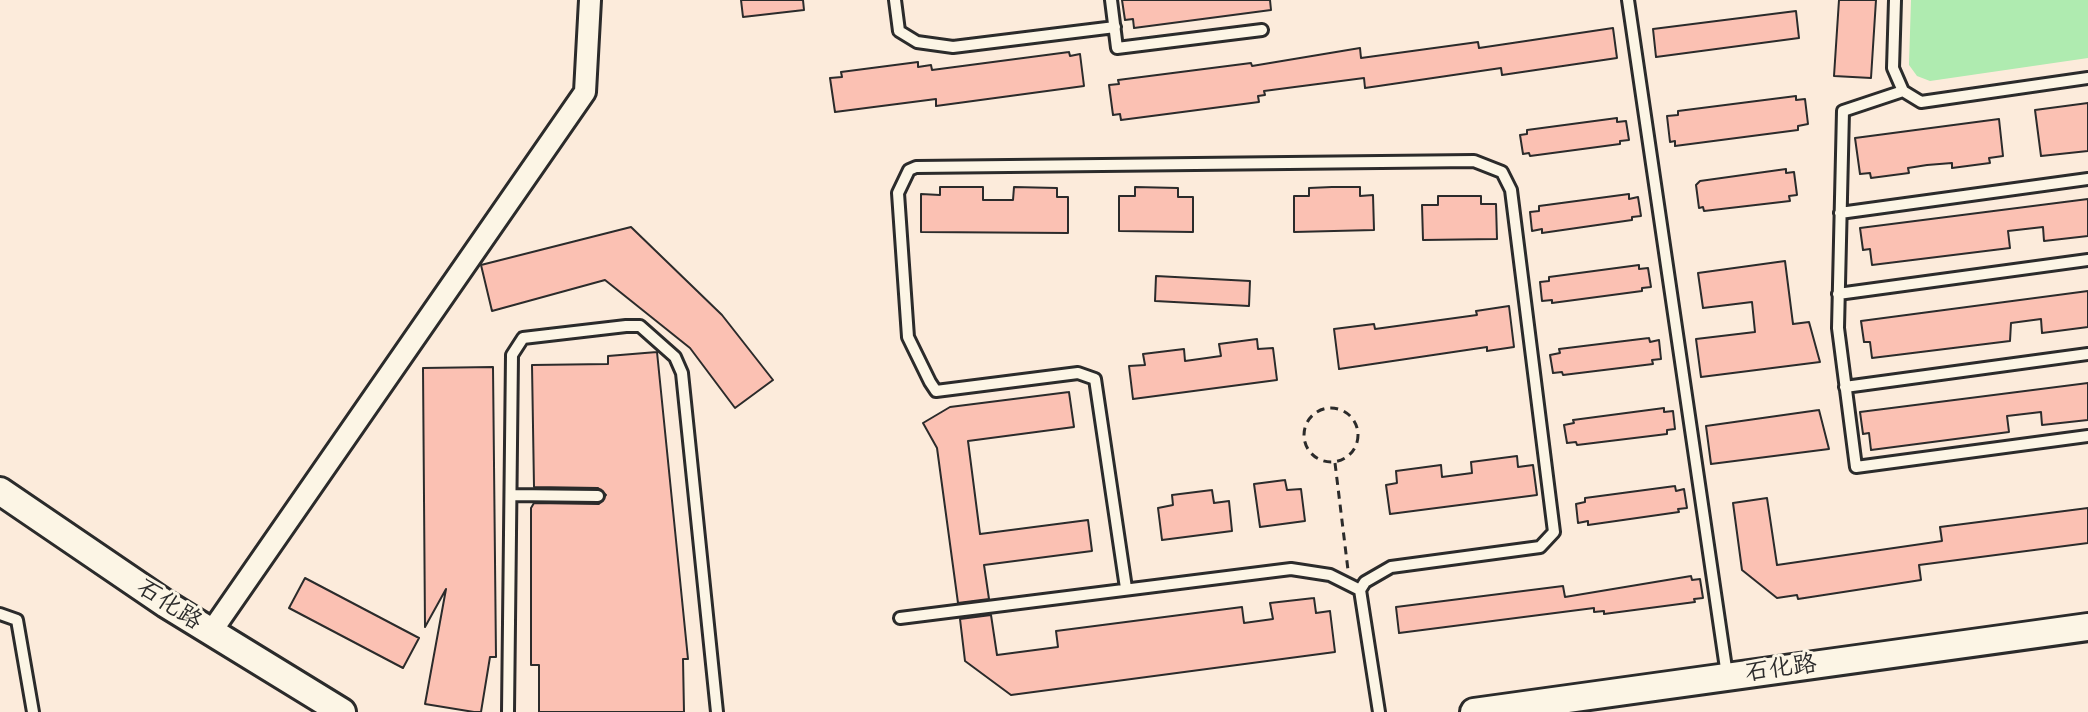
<!DOCTYPE html>
<meta charset="utf-8">
<style>
body{margin:0}
canvas{display:block;background:#fcebdb}
</style>
<canvas width="2088" height="712"></canvas>
<script>
const c = document.querySelector('canvas').getContext('2d');
c.lineJoin = 'round';
function paint(path, color) {
  c.fillStyle = color;
  c.fill(path, 'evenodd');
}
function shape(rows) {
  const path = new Path2D();
  for (const r of rows) {
    if (r.length === 3) {
      path.moveTo(r[0] + r[2], r[1]);
      path.arc(r[0], r[1], r[2], 0, 2 * Math.PI);
      continue;
    }
    path.moveTo(r[0], r[1]);
    for (let i = 2; i < r.length; i += 2) path.lineTo(r[i], r[i + 1]);
  }
  return path;
}
function stroke(path, color, width, dash) {
  c.strokeStyle = color;
  c.lineWidth = width;
  c.lineCap = dash ? 'butt' : 'round';
  c.setLineDash(dash || []);
  c.stroke(path);
}
function drawText(font, color, halo, rows, align = 'center') {
  c.font = font + ' "Shantell Sans","LXGW WenKai TC",sans-serif';
  c.lineWidth = 6;
  c.setLineDash([]);
  c.textBaseline = 'middle';
  c.strokeStyle = halo;
  c.fillStyle = color;
  for (const [text, x, y, turn = 0] of rows) {
    c.save();
    c.translate(x, y);
    c.rotate((+turn || 0) * Math.PI / 180);
    c.textAlign = isNaN(turn) ? turn : align;
    if (halo) c.strokeText(text, 0, 0);
    c.fillText(text, 0, 0);
    c.restore();
  }
}
paint(shape([
 [1911,0,2088,0,2088,58,1930,81,1917,76,1909,65]
]), '#afebb0');
const building = shape([
 [741,0,803,0,804,10,743,17,741,0],
 [1122,0,1270,0,1271,10,1134,28,1133,19,1125,20,1122,0],
 [1839,0,1876,0,1871,78,1834,76,1839,0],
 [1796,11,1799,38,1656,57,1653,29,1796,11],
 [1613,28,1617,58,1502,75,1501,68,1365,88,1364,78,1264,91,1265,95,1258,96,1259,102,1121,120,1120,114,1113,115,1109,85,1119,84,1118,80,1251,63,1252,66,1360,48,1361,58,1478,42,1479,48,1613,28],
 [1069,52,1070,56,1080,54,1084,86,936,106,936,99,835,112,830,78,842,77,841,72,918,62,918,67,931,65,932,70,1069,52],
 [1796,96,1796,100,1805,99,1808,124,1798,126,1798,130,1675,146,1675,141,1670,142,1667,116,1678,115,1678,111,1796,96],
 [2088,103,2088,151,2041,156,2035,110,2088,103],
 [1617,118,1617,122,1626,121,1629,140,1620,141,1620,144,1530,156,1529,153,1523,154,1520,135,1527,134,1527,130,1617,118],
 [1999,119,2003,156,1989,158,1990,163,1952,168,1952,163,1927,165,1908,168,1909,173,1871,178,1870,173,1860,174,1855,138,1999,119],
 [1786,169,1786,173,1794,172,1797,195,1789,196,1790,201,1704,211,1703,207,1699,208,1696,185,1700,181,1786,169],
 [940,187,983,187,983,200,1013,200,1014,187,1057,188,1057,197,1068,197,1068,233,921,232,921,194,940,195,940,187],
 [1135,187,1178,188,1178,197,1193,197,1193,232,1119,231,1119,196,1135,196,1135,187],
 [1332,187,1360,187,1360,196,1373,195,1374,230,1294,232,1294,196,1309,196,1309,188,1332,187],
 [1629,194,1629,199,1638,197,1641,216,1632,217,1632,220,1542,233,1542,229,1532,231,1530,212,1539,211,1539,206,1629,194],
 [1438,196,1481,196,1481,204,1496,204,1497,239,1423,240,1422,205,1438,205,1438,196],
 [2088,199,2088,236,2044,241,2043,227,2008,231,2010,248,1872,265,1870,249,1863,250,1860,228,2088,199],
 [631,227,722,315,773,380,735,408,690,348,605,280,492,311,481,265,631,227],
 [1785,261,1793,324,1809,322,1820,362,1701,377,1696,339,1755,332,1752,302,1703,308,1698,273,1785,261],
 [1639,265,1639,269,1648,268,1651,287,1642,288,1642,291,1552,303,1552,300,1542,301,1540,282,1549,281,1549,277,1639,265],
 [1156,276,1250,281,1249,306,1155,301,1156,276],
 [2088,291,2088,327,2042,333,2041,319,2011,323,2010,341,1872,358,1870,342,1864,342,1861,321,2088,291],
 [1509,306,1514,347,1487,351,1487,347,1339,369,1334,329,1374,324,1375,329,1477,315,1476,311,1509,306],
 [1649,338,1650,342,1659,340,1661,359,1652,360,1653,364,1563,375,1562,372,1553,373,1550,355,1560,353,1559,349,1649,338],
 [1257,339,1258,349,1273,348,1277,380,1133,399,1129,366,1145,365,1143,354,1184,349,1185,361,1221,356,1219,344,1257,339],
 [657,352,688,659,683,659,684,712,539,712,539,665,531,665,531,508,534,503,599,504,606,495,598,488,534,487,532,365,608,364,608,356,657,352],
 [493,367,496,657,490,657,481,712,474,712,425,704,446,589,425,627,423,368,493,367],
 [2088,383,2088,420,2042,425,2041,412,2007,416,2009,432,1871,450,1869,433,1863,434,1860,412,2088,383],
 [1069,392,1074,427,968,441,980,534,1088,520,1092,551,984,565,989,599,958,603,937,448,923,423,950,407,1069,392],
 [1664,408,1664,412,1673,411,1675,429,1667,430,1667,434,1577,445,1576,442,1567,443,1564,425,1574,423,1573,420,1664,408],
 [1819,410,1829,449,1711,464,1706,426,1819,410],
 [1517,456,1518,467,1533,465,1537,495,1390,514,1386,485,1397,483,1396,471,1441,465,1442,477,1472,473,1471,462,1517,456],
 [1285,480,1287,490,1301,489,1305,521,1260,527,1254,484,1285,480],
 [1675,486,1676,491,1684,489,1687,508,1678,509,1679,512,1588,525,1588,521,1578,523,1576,504,1585,502,1585,498,1675,486],
 [1212,490,1214,503,1229,501,1232,531,1162,540,1158,508,1173,505,1172,495,1212,490],
 [1767,498,1777,565,1942,541,1940,527,2088,508,2088,543,1919,565,1921,580,1798,599,1797,595,1777,598,1742,570,1733,503,1767,498],
 [1691,576,1692,580,1700,579,1703,598,1694,599,1695,602,1604,614,1604,611,1594,612,1594,608,1399,633,1396,607,1563,586,1565,597,1691,576],
 [305,578,419,638,403,668,289,608,305,578],
 [1314,598,1316,613,1330,611,1335,652,1011,695,965,661,960,619,991,615,997,655,1058,647,1056,631,1242,607,1244,623,1273,619,1270,603,1314,598]
]);
paint(building, '#fbc1b3');
stroke(building, '#2b2b2b', 2);
const service = shape([
 [895,0,899,31,917,42,953,47,1115,27],
 [1111,0,1117,48,1262,30],
 [1628,0,1727,675],
 [1895,0,1893,68,1903,91,1921,102,2088,78],
 [1903,91,1843,111,1838,328,1856,467,2088,436],
 [1840,213,2088,179],
 [1838,294,2088,260],
 [1845,387,2088,354],
 [511,495,598,496],
 [1126,588,1095,379,1078,373,936,391,930,382,908,337,898,193,909,170,916,167,1474,161,1502,172,1511,190,1554,532,1540,547,1391,567,1365,582,1360,590,1379,712],
 [0,614,17,620,33,712],
 [900,618,1291,569,1330,575,1360,590],
 [508,712,512,355,523,338,626,326,640,326,675,357,682,373,717,712]
]);
const minor = shape([
 [211,632,585,92,590,0]
]);
const tertiary = shape([
 [0,491,166,604,342,712],
 [1474,712,2088,627]
]);
stroke(service, '#2b2b2b', 16);
stroke(minor, '#2b2b2b', 26);
stroke(tertiary, '#2b2b2b', 32);
stroke(shape([
 [1331,435,27],
 [1335,463,1348,570]
]), '#2b2b2b', 3, [8, 6]);
stroke(service, '#fcf5e5', 10);
stroke(minor, '#fcf5e5', 20);
stroke(tertiary, '#fcf5e5', 26);
drawText('24px', '#2b2b2b', '#fcf5e5', [
 ["石化路",169,605,33],
 ["石化路",1781,669,-8]
]);
</script>
